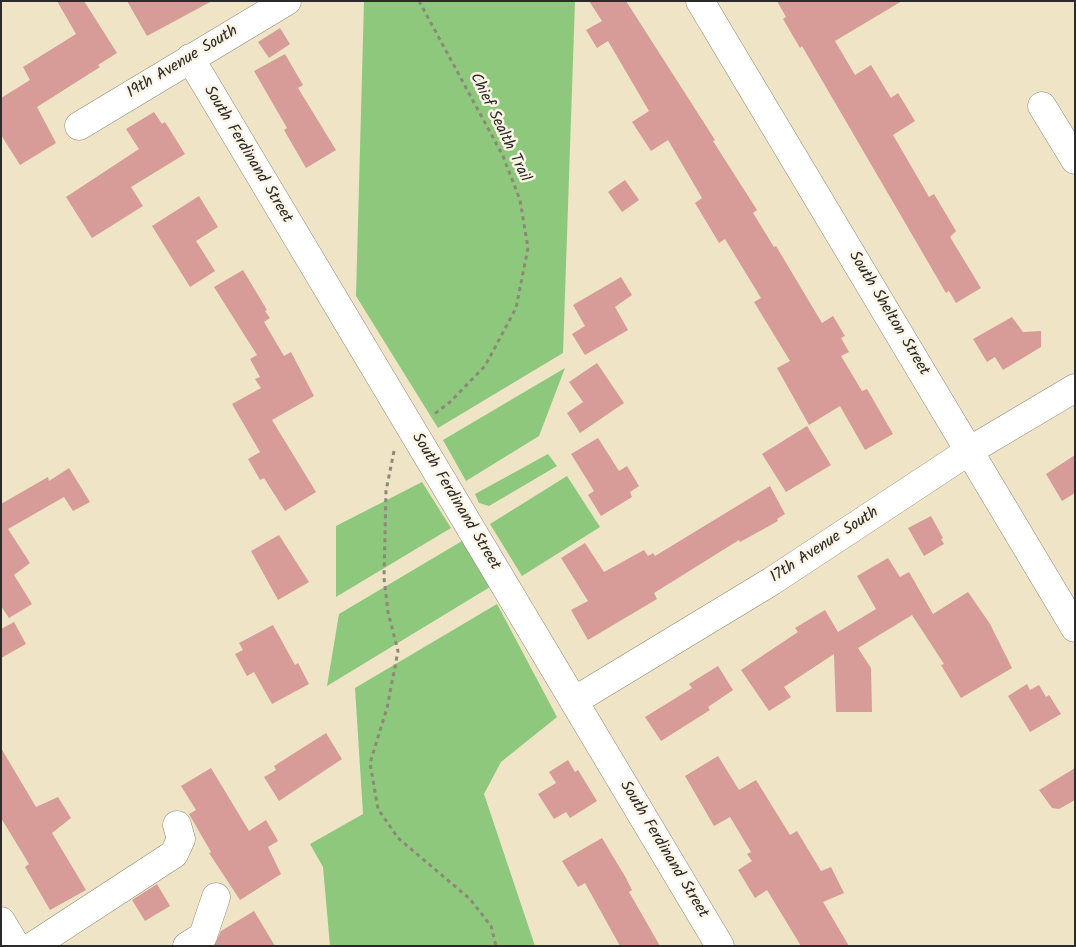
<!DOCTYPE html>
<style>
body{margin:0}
#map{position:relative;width:1076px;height:947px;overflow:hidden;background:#efe5c6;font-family:Kalam,sans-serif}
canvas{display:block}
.frame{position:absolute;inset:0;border:2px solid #2b2b2b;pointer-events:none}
</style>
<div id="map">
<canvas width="1076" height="947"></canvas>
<div class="frame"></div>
</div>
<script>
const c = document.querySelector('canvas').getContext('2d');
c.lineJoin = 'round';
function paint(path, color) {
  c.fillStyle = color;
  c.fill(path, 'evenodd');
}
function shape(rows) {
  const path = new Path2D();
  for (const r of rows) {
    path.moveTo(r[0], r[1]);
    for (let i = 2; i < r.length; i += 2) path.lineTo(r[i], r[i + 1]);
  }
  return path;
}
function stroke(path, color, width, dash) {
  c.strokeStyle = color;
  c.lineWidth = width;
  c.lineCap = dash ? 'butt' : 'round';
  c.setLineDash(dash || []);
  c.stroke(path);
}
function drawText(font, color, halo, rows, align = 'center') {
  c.font = font + ' Kalam,sans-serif';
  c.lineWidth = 5;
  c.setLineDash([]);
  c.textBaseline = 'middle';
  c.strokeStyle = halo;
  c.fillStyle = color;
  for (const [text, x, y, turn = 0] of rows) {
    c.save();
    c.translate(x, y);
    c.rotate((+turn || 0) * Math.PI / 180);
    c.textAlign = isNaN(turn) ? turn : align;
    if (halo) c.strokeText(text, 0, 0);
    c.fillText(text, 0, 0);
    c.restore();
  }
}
paint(shape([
 [364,1,575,1,563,353,438,428,356,296],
 [565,368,539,436,466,481,443,440],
 [548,454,557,466,489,506,479,503,475,494],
 [567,476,600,527,522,576,490,524],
 [422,482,451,528,336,597,336,526],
 [462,541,490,587,327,686,339,614],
 [497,604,557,717,501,762,484,794,535,946,330,946,323,867,310,844,363,814,355,688]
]), '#8dc87d');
paint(shape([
 [57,1,84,1,117,53,98,65,100,67,37,107,56,143,20,165,1,135,1,98,30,80,23,67,76,34],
 [127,1,212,1,147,36],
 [589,1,626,1,715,140,713,141,757,210,753,213,774,247,776,246,822,323,833,316,845,336,841,338,849,352,841,356,862,391,867,389,893,434,865,450,840,406,809,425,777,368,790,361,754,302,761,298,725,239,719,243,695,203,702,198,668,140,651,151,632,122,649,111,608,41,597,48,586,30,602,21],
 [777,1,902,1,835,41,855,75,871,65,891,98,898,93,915,121,893,135,929,197,934,194,956,231,950,237,981,288,956,303,949,291,946,293,802,46,800,48,783,19,786,17],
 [280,28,290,44,269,58,258,42],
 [285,54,303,85,298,88,336,150,306,168,284,130,287,128,254,71],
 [154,112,162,124,165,122,185,154,131,187,143,206,92,238,66,197,139,149,126,129],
 [625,180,639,200,622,212,608,192],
 [199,196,218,227,196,241,215,271,190,287,152,226],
 [243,270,267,310,265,311,270,318,264,322,284,356,291,352,314,396,272,420,316,492,285,511,264,478,260,480,248,459,260,452,232,404,261,388,255,379,260,377,250,359,257,355,214,287],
 [621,277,632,295,615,307,628,330,585,355,572,334,585,326,573,305],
 [1012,317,1023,332,1041,331,1041,347,1003,370,995,357,987,362,973,339],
 [597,363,624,403,580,433,567,413,583,402,569,382],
 [807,426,831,465,786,492,762,454],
 [598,438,619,471,627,466,639,486,630,492,632,497,601,516,588,495,594,491,571,454],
 [1075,455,1075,493,1062,501,1046,474],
 [69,468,90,502,73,511,64,497,8,529,30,563,14,575,32,604,9,618,1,606,1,504,48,477,49,481],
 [770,486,785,514,777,519,778,521,740,542,739,540,654,593,657,599,588,640,571,610,588,601,561,558,585,543,604,572,644,550,648,556,653,553,655,556],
 [931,516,943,538,941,539,944,544,924,556,908,528],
 [279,535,309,582,278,600,251,551],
 [888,558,900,577,909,572,933,614,968,592,990,624,1012,668,961,698,941,665,944,664,912,615,858,648,871,668,872,712,836,712,834,654,784,687,791,697,769,711,741,670,798,632,795,628,825,610,838,632,876,609,857,576],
 [14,622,26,644,1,658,1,629],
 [273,625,295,665,298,663,309,684,272,704,254,672,247,676,235,654,243,650,239,643],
 [718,666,733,690,708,707,710,710,661,741,645,717,692,688,689,684],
 [1027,684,1030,690,1039,685,1046,697,1049,695,1061,714,1030,732,1008,696],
 [326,733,342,759,279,801,264,777,276,770,274,766],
 [1,748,36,807,58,797,71,818,52,833,86,890,50,910,25,867,29,864,1,818],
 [718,756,739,790,756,780,790,835,797,831,821,871,831,867,844,893,823,902,849,946,801,946,767,890,755,898,738,870,752,861,747,854,751,852,730,817,714,826,685,776],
 [568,760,575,772,578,770,597,801,570,818,566,812,554,819,538,794,556,783,549,772],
 [211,768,249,831,266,820,278,841,268,847,281,874,240,900,209,853,211,852,189,814,196,810,181,786],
 [1075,768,1075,800,1059,809,1052,808,1039,790],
 [602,838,626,878,632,890,629,892,660,946,620,946,585,883,578,887,562,861],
 [157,884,170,906,145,921,132,900],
 [254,911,275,946,214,946,221,931]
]), '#d79b98');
const minor = shape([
 [700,1,1075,628],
 [190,58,720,946],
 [1042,106,1075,160],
 [79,126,287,1],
 [574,701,772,581,969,451,1075,388],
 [1,921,16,946],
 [33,946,174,854,181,839,177,825],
 [187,946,203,936,216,897]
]);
stroke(minor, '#8d8878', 29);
stroke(shape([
 [419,1,503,156,520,200,528,248,516,308,485,366,450,402,433,415],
 [394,451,386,491,384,578,388,612,398,651,387,708,370,763,378,809,398,838,470,899,491,926,496,946]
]), '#8d8878', 3, [4, 4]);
stroke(minor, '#fff', 28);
drawText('16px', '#2b2b2b', '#fcf5e5', [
 ["19th Avenue South",183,63,-31],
 ["Chief Sealth Trail",499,128,64],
 ["South Ferdinand Street",247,155,59],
 ["South Shelton Street",888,314,59],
 ["South Ferdinand Street",455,502,59],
 ["17th Avenue South",825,546,-33],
 ["South Ferdinand Street",663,850,59]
]);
</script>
